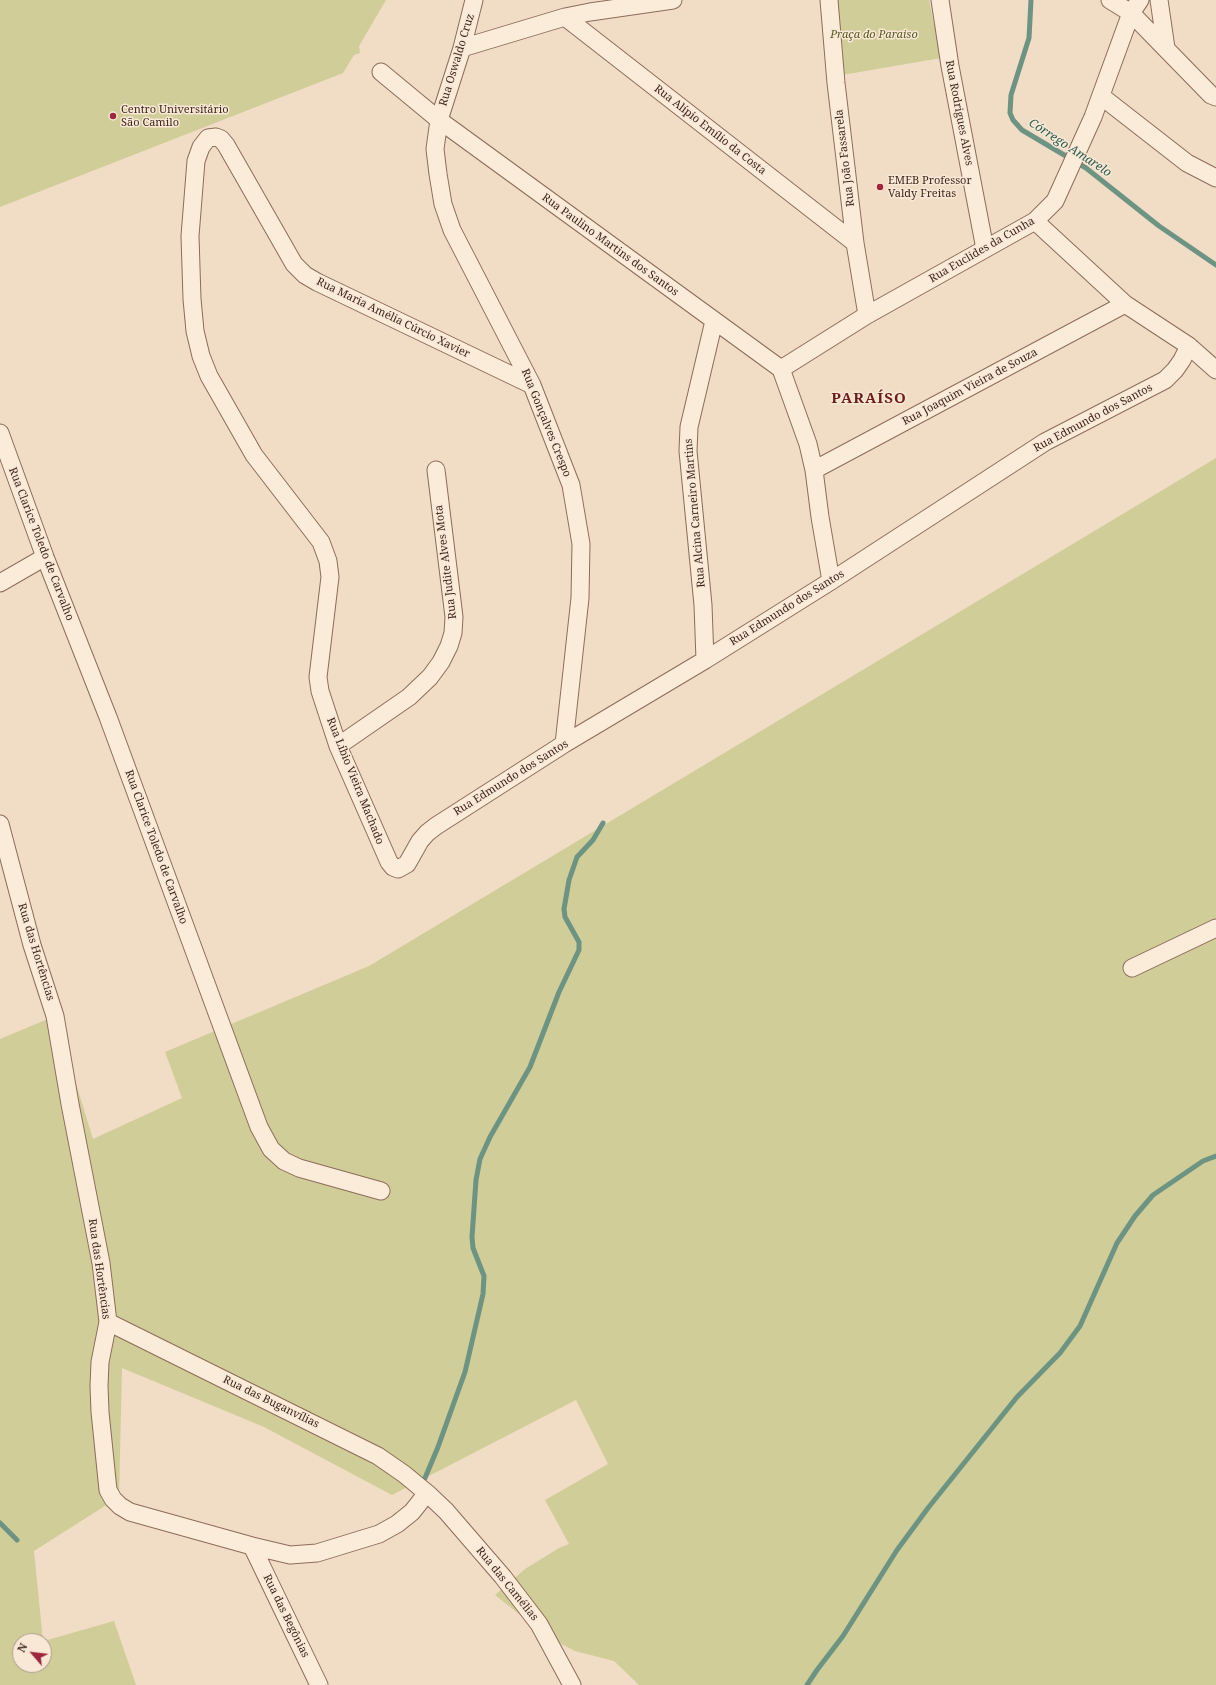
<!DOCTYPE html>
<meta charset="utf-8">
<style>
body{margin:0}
#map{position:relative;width:1216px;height:1685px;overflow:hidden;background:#f1dcc5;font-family:"Noto Serif",serif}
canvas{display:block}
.north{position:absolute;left:12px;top:1633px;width:40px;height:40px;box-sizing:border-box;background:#f8e8d5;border:1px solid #ad9b8c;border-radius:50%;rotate:298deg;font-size:11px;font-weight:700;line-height:16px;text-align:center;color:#3d281e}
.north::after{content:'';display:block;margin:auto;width:14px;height:18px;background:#a0263d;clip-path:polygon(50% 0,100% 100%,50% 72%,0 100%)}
</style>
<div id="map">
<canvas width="1216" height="1685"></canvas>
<div class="north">N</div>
</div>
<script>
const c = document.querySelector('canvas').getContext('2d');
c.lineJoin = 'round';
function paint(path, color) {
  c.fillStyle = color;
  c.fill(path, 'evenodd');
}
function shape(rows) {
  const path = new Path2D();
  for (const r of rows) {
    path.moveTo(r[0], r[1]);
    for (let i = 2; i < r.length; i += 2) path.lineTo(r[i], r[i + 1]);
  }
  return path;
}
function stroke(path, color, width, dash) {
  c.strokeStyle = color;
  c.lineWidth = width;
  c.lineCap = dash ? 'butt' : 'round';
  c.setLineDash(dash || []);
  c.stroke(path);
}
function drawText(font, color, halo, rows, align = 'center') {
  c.font = font + ' "Noto Serif",serif';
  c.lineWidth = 3;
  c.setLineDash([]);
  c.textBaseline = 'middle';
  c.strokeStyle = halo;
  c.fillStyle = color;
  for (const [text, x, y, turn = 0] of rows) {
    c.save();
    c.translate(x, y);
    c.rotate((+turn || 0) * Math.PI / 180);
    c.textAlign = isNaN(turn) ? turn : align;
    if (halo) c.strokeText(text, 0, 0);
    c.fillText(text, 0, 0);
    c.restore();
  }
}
paint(shape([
 [0,0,386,0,359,46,360,53,354,55,343,73,0,207],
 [838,0,929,0,941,58,842,75],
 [1216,458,1216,1685,639,1685,614,1661,575,1651,548,1637,495,1595,525,1569,559,1548,569,1544,545,1500,608,1464,576,1400,392,1495,264,1427,122,1368,119,1497,34,1551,43,1641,20,1641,20,1665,44,1665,44,1641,114,1621,136,1685,0,1685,0,1039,55,1016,93,1139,182,1098,165,1052,369,966]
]), '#d0cd98');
stroke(shape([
 [1031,0,1029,38,1011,95,1010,113,1013,120,1022,130,1086,168,1159,226,1216,265],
 [425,1478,438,1447,465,1372,483,1294,484,1276,473,1248,472,1237,476,1180,480,1159,490,1137,530,1067,559,992,579,950,579,942,565,917,564,909,569,880,577,857,593,840,603,823],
 [0,1523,17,1540],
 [807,1685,817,1670,843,1636,897,1550,928,1508,1017,1397,1060,1353,1080,1326,1117,1243,1135,1216,1153,1195,1203,1161,1216,1156]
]), '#6d9383', 5);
const street = shape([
 [474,0,462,48,439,120,435,149,438,174,443,204,452,230,532,385,571,485,581,544,580,598,564,744],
 [829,0,836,83,855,243,867,315],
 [940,0,950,66,985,249],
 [1110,0,1131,13,1211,95,1216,97],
 [1159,0,1166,48],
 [565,17,855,243],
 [462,48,565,17,590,12,673,0],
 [381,72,439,120,781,369],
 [1101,96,1187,163,1216,178],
 [1035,221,1125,304,1189,346,1216,370],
 [781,369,867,315,1035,221,1055,201,1093,117,1131,13,1140,0],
 [781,369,808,444,814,470,820,517,831,581],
 [532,385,317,282,305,275,294,264,226,145,221,139,216,137,208,138,201,147,196,161,190,236,192,299,195,331,201,356,209,376,254,455,321,542,328,561,330,577,318,677,320,691,338,746,389,862,393,867,398,869,407,864,420,841,427,833,436,826,564,744,705,660,831,581,1045,442,1165,380,1175,370,1182,360,1189,346],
 [0,433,45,557,108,717,259,1127,271,1149,284,1161,299,1168,381,1191],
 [814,470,1125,304],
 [0,583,45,557],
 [705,660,703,605,688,451,689,427,714,321],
 [338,746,409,697,430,677,441,662,449,646,453,633,454,617,436,470],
 [0,824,32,945,55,1016,70,1104,101,1263,108,1322,100,1362,99,1386,100,1412,108,1490,113,1499,120,1506,130,1512,252,1546,290,1555,317,1553,379,1534,397,1524,412,1512,427,1493],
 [1132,968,1216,928],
 [108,1322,378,1456,404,1474,427,1493,446,1511,503,1577,539,1624,572,1685],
 [252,1546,319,1685]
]);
stroke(street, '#8d6c5a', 19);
stroke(street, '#fbebd9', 17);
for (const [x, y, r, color] of [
 [113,116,4,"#a0263d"],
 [880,187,4,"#a0263d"]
]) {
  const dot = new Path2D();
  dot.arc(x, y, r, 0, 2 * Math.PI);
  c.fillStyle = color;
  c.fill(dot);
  stroke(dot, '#f8e8d5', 1.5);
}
drawText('italic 11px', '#565a24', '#f8e8d5', [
 ["Praça do Paraiso",874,35]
]);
drawText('11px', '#3d281e', '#f8e8d5', [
 ["Rua Oswaldo Cruz",457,60,-73],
 ["Rua Rodrigues Alves",959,113,79],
 ["Rua Alípio Emílio da Costa",710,130,38],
 ["Rua João Fassarela",845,158,-97],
 ["Rua Paulino Martins dos Santos",610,245,36],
 ["Rua Euclides da Cunha",982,250,-30],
 ["Rua Maria Amélia Cúrcio Xavier",393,318,26],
 ["Rua Joaquim Vieira de Souza",970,387,-28],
 ["Rua Edmundo dos Santos",1093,418,-28],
 ["Rua Gonçalves Crespo",546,423,68],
 ["Rua Alcina Carneiro Martins",695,513,-95],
 ["Rua Clarice Toledo de Carvalho",41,544,69],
 ["Rua Judite Alves Mota",446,562,-97],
 ["Rua Edmundo dos Santos",787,608,-32],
 ["Rua Edmundo dos Santos",511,778,-32],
 ["Rua Líbio Vieira Machado",355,781,68],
 ["Rua Clarice Toledo de Carvalho",156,847,70],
 ["Rua das Hortências",36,952,73],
 ["Rua das Hortências",99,1269,82],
 ["Rua das Buganvílias",271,1402,26],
 ["Rua das Camélias",507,1584,51],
 ["Rua das Begônias",286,1616,64]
]);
drawText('11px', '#3d281e', '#f8e8d5', [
 ["Centro Universitário",121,110],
 ["São Camilo",121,123],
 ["EMEB Professor",888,181],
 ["Valdy Freitas",888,194]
], 'left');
drawText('italic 12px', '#2d5d52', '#f8e8d5', [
 ["Córrego Amarelo",1070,148,33]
]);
c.letterSpacing = '1px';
drawText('bold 15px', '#6c1e1b', '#f8e8d5', [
 ["PARAÍSO",869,399]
]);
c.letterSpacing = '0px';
</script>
